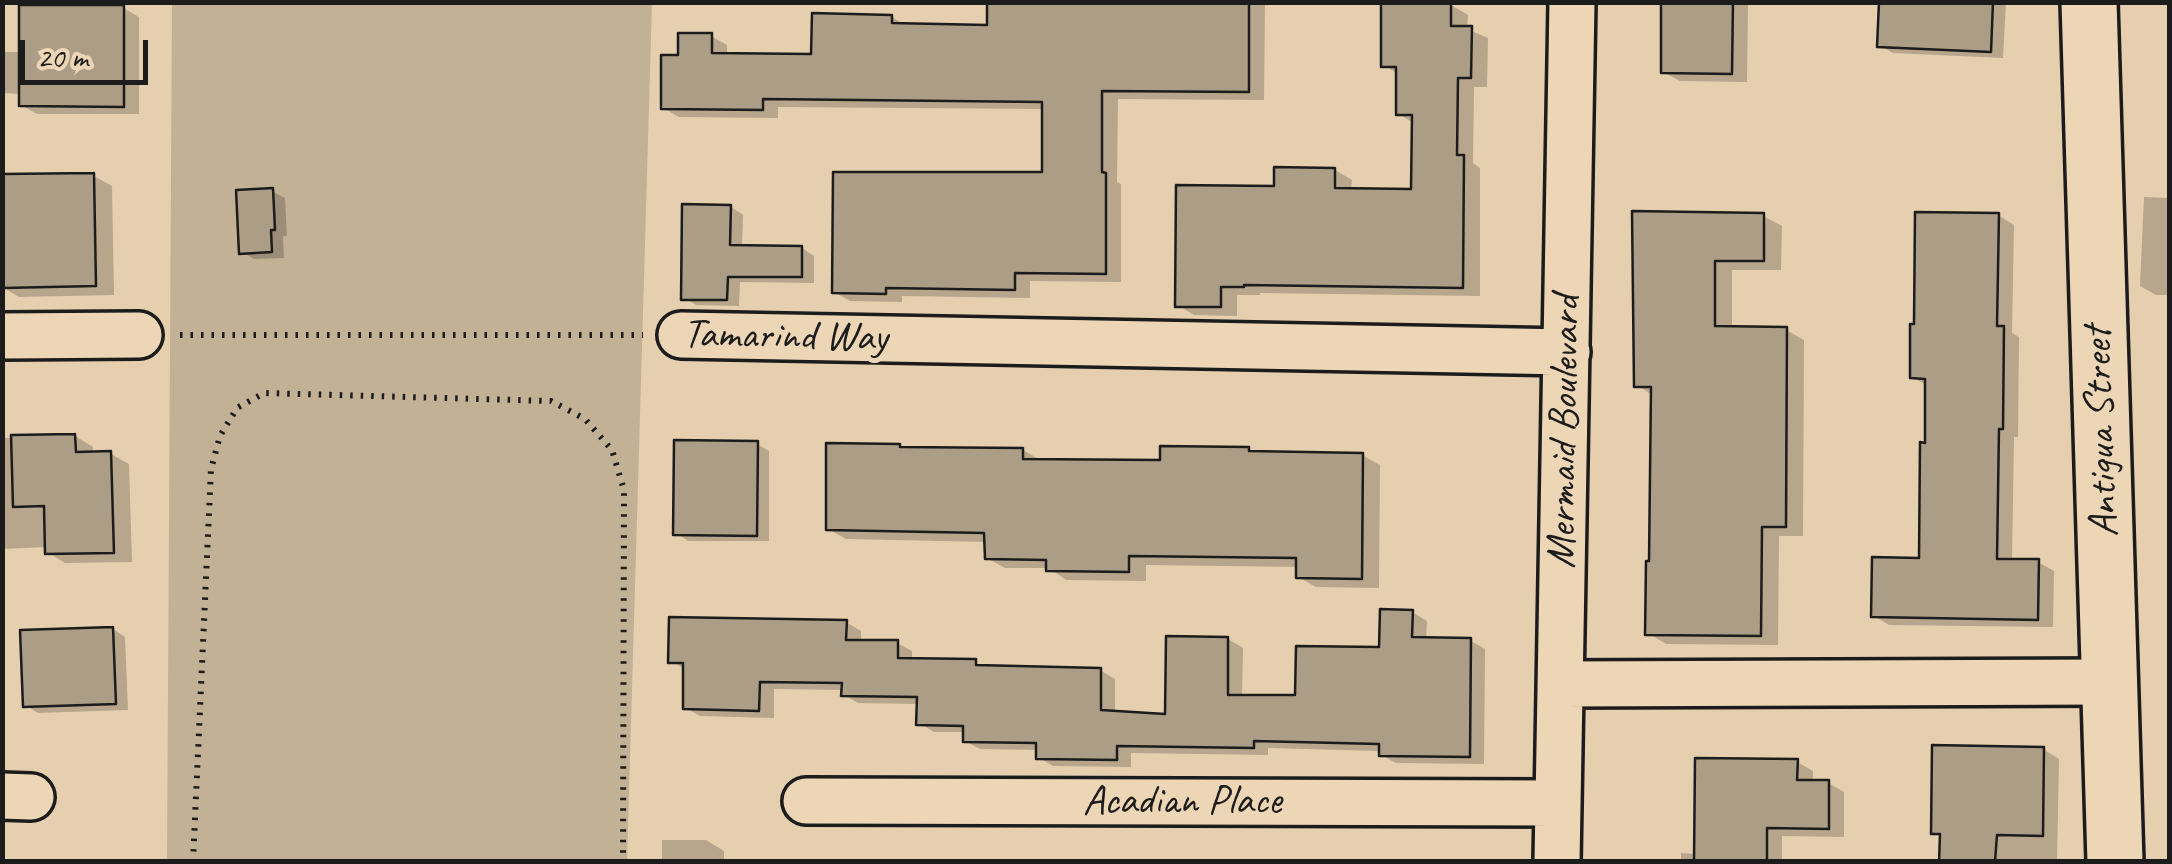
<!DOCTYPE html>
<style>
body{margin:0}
#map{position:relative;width:2172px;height:864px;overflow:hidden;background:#e5cfaf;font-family:Caveat,sans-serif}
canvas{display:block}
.frame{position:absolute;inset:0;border:5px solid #1c1c1c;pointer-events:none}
.scale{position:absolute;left:20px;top:40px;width:128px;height:45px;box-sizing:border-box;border:5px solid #1c1c1c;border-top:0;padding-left:12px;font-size:30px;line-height:35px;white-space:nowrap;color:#1c1c1c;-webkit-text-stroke:8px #edd6b5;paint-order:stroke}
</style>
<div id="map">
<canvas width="2172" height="864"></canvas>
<div class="frame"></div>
<div class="scale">20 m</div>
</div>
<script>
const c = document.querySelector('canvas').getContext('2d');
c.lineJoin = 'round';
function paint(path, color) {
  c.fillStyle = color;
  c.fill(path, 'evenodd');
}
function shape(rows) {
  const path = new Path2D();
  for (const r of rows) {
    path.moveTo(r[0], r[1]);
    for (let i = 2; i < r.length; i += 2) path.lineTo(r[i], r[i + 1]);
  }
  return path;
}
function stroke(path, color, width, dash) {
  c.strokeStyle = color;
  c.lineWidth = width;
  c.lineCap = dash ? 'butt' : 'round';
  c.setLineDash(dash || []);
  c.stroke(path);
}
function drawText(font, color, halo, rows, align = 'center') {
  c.font = font + ' Caveat,sans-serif';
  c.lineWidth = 10;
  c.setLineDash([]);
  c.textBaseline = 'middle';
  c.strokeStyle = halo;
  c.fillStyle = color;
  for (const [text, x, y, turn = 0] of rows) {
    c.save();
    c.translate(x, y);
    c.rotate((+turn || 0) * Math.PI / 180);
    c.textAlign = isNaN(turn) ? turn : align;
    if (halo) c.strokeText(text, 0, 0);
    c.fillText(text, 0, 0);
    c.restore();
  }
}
paint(shape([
 [172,3,652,3,627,861,167,862]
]), '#c3b196');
paint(shape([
 [989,2,1265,2,1264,100,1118,99,1117,182,1121,184,1121,282,1030,281,1030,298,902,296,902,302,850,301,834,292,1044,174,1045,109,778,107,778,118,679,117,663,108,681,57,711,36,727,45,727,56,814,56,892,17,907,26,989,27],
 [1664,2,1748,2,1747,82,1680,81,1663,72],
 [1882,2,2006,2,2003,58,1893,53,1880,46],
 [1451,5,1468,15,1467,29,1488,38,1487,87,1474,87,1473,163,1480,168,1480,296,1260,293,1260,295,1237,295,1237,316,1194,315,1177,305,1277,189,1335,170,1352,180,1351,191,1413,192,1414,123,1398,114,1398,74,1384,65],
 [123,8,139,17,139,114,37,114,21,105,22,94,2,93,2,52,22,52],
 [94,176,112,186,114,295,19,297,2,287],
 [272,191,285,198,287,236,283,236,284,258,254,259,242,252],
 [2144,197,2170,198,2170,295,2156,295,2140,286],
 [731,207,743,215,742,248,802,248,814,256,814,283,740,282,739,306,696,305,684,298],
 [1635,213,1763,216,1782,226,1781,270,1732,270,1732,329,1786,330,1804,340,1803,536,1779,536,1778,645,1666,644,1648,633,1653,395,1636,385],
 [1998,215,2014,225,2012,333,2019,337,2018,437,2014,437,2012,561,2038,562,2054,571,2053,627,1889,625,1874,616,1921,560,1928,445,1928,386,1912,377],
 [75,436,93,447,93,454,111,454,129,464,132,562,65,563,47,552,47,547,2,549,2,438],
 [757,444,769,451,769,541,688,541,676,533],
 [900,447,904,449,1023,450,1042,461,1163,463,1248,449,1255,453,1362,455,1380,465,1379,588,1316,587,1298,577,1299,567,1146,565,1146,581,1066,580,1049,568,1005,568,987,558,987,542,846,539,828,529],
 [1412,612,1427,621,1426,640,1471,641,1485,649,1484,764,1396,763,1381,755,1381,751,1268,748,1268,755,1131,753,1131,767,1053,766,1038,757,1038,750,980,749,965,741,965,732,934,732,919,723,919,704,858,703,844,695,844,690,774,689,774,718,700,716,686,708,686,670,671,661,846,622,861,631,861,642,897,643,912,651,912,660,975,662,986,668,1100,670,1115,679,1115,713,1167,716,1228,639,1243,648,1242,697,1298,698,1382,649],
 [113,629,125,637,128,710,38,713,25,705],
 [2043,749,2059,759,2057,862,1942,862,1942,838,1933,832],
 [1797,762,1813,771,1813,782,1828,783,1844,792,1844,837,1782,836,1782,862,1681,862,1681,853,1696,854],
 [662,840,706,840,724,851,724,862,662,862]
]), '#0003');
const building = shape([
 [987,2,1249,2,1249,92,1102,91,1102,172,1106,173,1106,274,1015,273,1015,290,886,288,886,294,832,293,833,172,1042,172,1042,102,763,99,763,110,661,109,661,55,678,55,678,33,712,33,712,53,811,54,812,13,892,15,892,23,987,25,987,2],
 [1381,2,1451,3,1451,26,1472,26,1471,78,1458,78,1457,155,1464,155,1463,288,1244,285,1244,287,1221,287,1221,307,1175,307,1176,185,1274,186,1274,167,1335,168,1335,188,1411,189,1412,115,1396,115,1396,67,1381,67,1381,2],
 [1661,2,1733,2,1732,74,1661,73,1661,2],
 [1879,2,1993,2,1991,52,1877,47,1879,2],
 [19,5,124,5,124,107,19,106,19,5],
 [94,173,96,286,2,288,2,174,94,173],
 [273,188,275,230,271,230,272,252,239,254,236,190,273,188],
 [682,204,731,205,730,245,802,246,802,277,728,277,727,300,681,300,682,204],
 [1632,211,1764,213,1764,261,1715,261,1715,326,1787,327,1786,527,1762,527,1761,636,1645,635,1646,561,1649,561,1651,387,1634,387,1632,211],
 [1915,212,1999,213,1997,326,2004,326,2003,429,1999,429,1997,559,2039,559,2038,620,1871,617,1872,557,1919,558,1920,442,1925,443,1925,379,1910,378,1910,324,1914,324,1915,212],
 [75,434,76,452,111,451,114,553,45,554,44,506,13,507,11,435,75,434],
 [674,440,758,441,757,536,673,535,674,440],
 [826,443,900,444,900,447,1023,448,1023,459,1160,460,1160,446,1249,447,1249,451,1363,453,1362,579,1296,578,1296,558,1129,556,1129,572,1046,571,1046,560,985,559,984,533,826,530,826,443],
 [1380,609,1413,610,1412,637,1471,638,1470,757,1379,756,1379,744,1254,741,1254,748,1117,746,1117,760,1036,759,1036,743,963,742,963,726,916,725,917,697,841,696,842,683,760,682,759,711,683,709,683,663,668,663,669,617,847,620,846,640,898,640,898,658,976,659,976,665,1101,668,1101,710,1165,714,1166,636,1228,637,1228,695,1295,695,1296,646,1379,647,1380,609],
 [113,627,116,704,23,707,20,630,113,627],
 [1932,745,2044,747,2043,836,1997,835,1995,862,1939,862,1940,834,1931,834,1932,745],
 [1695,758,1798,759,1797,780,1829,780,1829,829,1767,828,1767,862,1694,862,1695,758]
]);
paint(building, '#ac9d86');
stroke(building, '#1c1c1c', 2.5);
const street = shape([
 [681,335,1567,352],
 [2,336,139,335],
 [1561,684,2109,682],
 [2,796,31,797],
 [806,801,1558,803],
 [1557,862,1572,2]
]);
const secondary = shape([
 [2089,2,2115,862]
]);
stroke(street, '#1c1c1c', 52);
stroke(secondary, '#1c1c1c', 62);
stroke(shape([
 [180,335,643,335],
 [193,862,211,469,220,436,237,408,264,393,551,401,585,419,612,450,624,490,623,862]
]), '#1c1c1c', 6, [2.5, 8]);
stroke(street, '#edd6b5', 45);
stroke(secondary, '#edd6b5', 55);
drawText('42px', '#1c1c1c', '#edd6b5', [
 ["Tamarind Way",785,337,1],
 ["Mermaid Boulevard",1565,432,-89],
 ["Antigua Street",2102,432,-92],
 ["Acadian Place",1182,802]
]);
</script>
